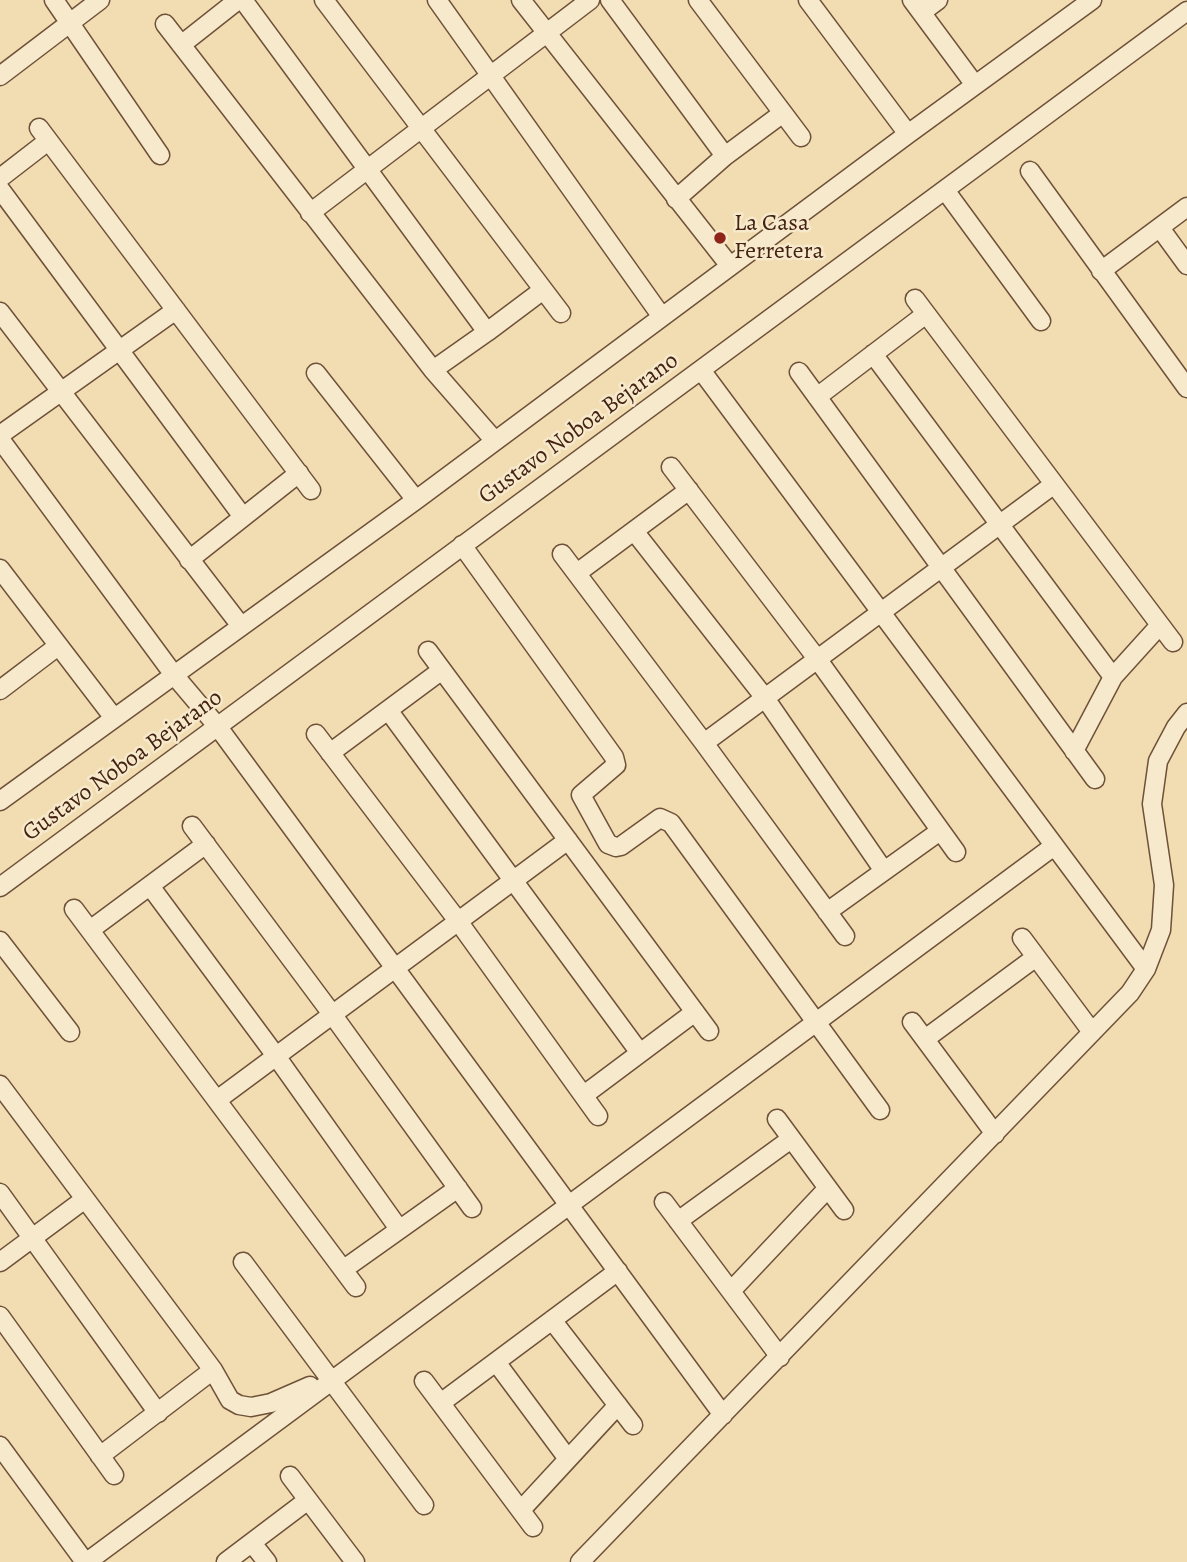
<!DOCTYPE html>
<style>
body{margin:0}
canvas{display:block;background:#f1ddb1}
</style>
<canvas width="1187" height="1562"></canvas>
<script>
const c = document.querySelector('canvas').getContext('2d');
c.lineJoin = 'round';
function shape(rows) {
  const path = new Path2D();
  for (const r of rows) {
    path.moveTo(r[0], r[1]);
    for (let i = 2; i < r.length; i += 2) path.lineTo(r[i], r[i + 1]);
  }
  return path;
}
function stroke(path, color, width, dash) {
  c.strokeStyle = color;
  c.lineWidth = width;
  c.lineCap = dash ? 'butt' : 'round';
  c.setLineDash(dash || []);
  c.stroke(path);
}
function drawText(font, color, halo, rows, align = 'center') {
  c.font = font + ' Alegreya,serif';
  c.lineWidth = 5;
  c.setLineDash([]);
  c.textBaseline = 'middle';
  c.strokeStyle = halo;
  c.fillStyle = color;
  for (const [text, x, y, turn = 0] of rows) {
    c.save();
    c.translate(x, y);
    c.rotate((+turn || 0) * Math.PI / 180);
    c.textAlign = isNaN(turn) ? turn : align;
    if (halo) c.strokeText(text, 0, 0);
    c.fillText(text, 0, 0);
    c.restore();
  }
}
const minor = shape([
 [54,0,160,155],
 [243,0,487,332],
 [324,0,561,313],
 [437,0,662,317],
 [521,0,730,266],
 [610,0,725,156],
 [698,0,801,137],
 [808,0,908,134],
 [912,0,975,85],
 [922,12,938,0],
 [165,24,433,370,495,441],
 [181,45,238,0],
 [0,76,100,0],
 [39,128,311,490],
 [1030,171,1187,388],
 [0,178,48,141],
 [0,189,243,517],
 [945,190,1041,321],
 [676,199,725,156,783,113],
 [310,213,590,0],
 [1160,228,1187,265],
 [1101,271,1187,207],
 [915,299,1173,642],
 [0,312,241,626],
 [873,354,1113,677],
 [433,370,487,332,543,290],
 [701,370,1146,969],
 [799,372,1095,779],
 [316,373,416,500],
 [817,397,926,314],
 [0,435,176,310],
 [0,439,174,675,218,727,723,1415],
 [671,467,818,660,956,852],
 [634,531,765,698,884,871],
 [462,545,614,757,616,765,581,795,608,844,616,847,621,846,660,818,671,823,880,1110],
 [562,554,704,743,845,936],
 [189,560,299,473],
 [0,569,114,718],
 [577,573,689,490],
 [428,651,709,1031],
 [0,690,58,646],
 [388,710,640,1053],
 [316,734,458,921,598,1116],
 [704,743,1053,485],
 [1074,751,1113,677,1160,625],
 [330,753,442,670],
 [0,801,416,500,908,134,1092,0],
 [192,826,332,1014,472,1208],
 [150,886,276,1056,399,1229],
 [0,887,1187,11],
 [74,909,356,1287],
 [827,912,940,831],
 [90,930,206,844],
 [1022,938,1092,1032],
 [0,941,70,1032],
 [912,1022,995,1134],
 [925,1039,1036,957],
 [0,1085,213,1370,230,1400,239,1405,251,1407,271,1403,310,1386],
 [584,1095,695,1012],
 [217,1100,568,840],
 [777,1119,844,1210],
 [0,1193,158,1413],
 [664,1202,780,1357],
 [678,1221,791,1139],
 [0,1262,85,1199],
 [243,1262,424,1505],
 [344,1269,458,1188],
 [731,1291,828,1188],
 [0,1316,114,1475],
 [552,1320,633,1425],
 [496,1362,568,1459],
 [424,1381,533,1527],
 [442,1402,618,1271],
 [0,1446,85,1562],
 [100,1456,213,1370],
 [290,1476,355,1562],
 [521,1510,618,1405],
 [252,1543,267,1562],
 [87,1562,1054,846],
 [226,1562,308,1500],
 [580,1562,1130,993,1146,969,1161,930,1164,885,1152,804,1158,761,1176,727,1187,713]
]);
stroke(minor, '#6f5139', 21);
stroke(minor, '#f6e9cc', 18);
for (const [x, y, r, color] of [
 [720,238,7,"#8f2418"]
]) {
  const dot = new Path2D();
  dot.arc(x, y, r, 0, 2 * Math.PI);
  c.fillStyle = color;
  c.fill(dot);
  stroke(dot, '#f6e9cc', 2.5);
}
drawText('24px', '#421', '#f6e9cc', [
 ["La Casa",734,224],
 ["Ferretera",734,252]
], 'left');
drawText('24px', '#421', '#f6e9cc', [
 ["Gustavo Noboa Bejarano",579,429,-36],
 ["Gustavo Noboa Bejarano",123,766,-36]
]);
</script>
